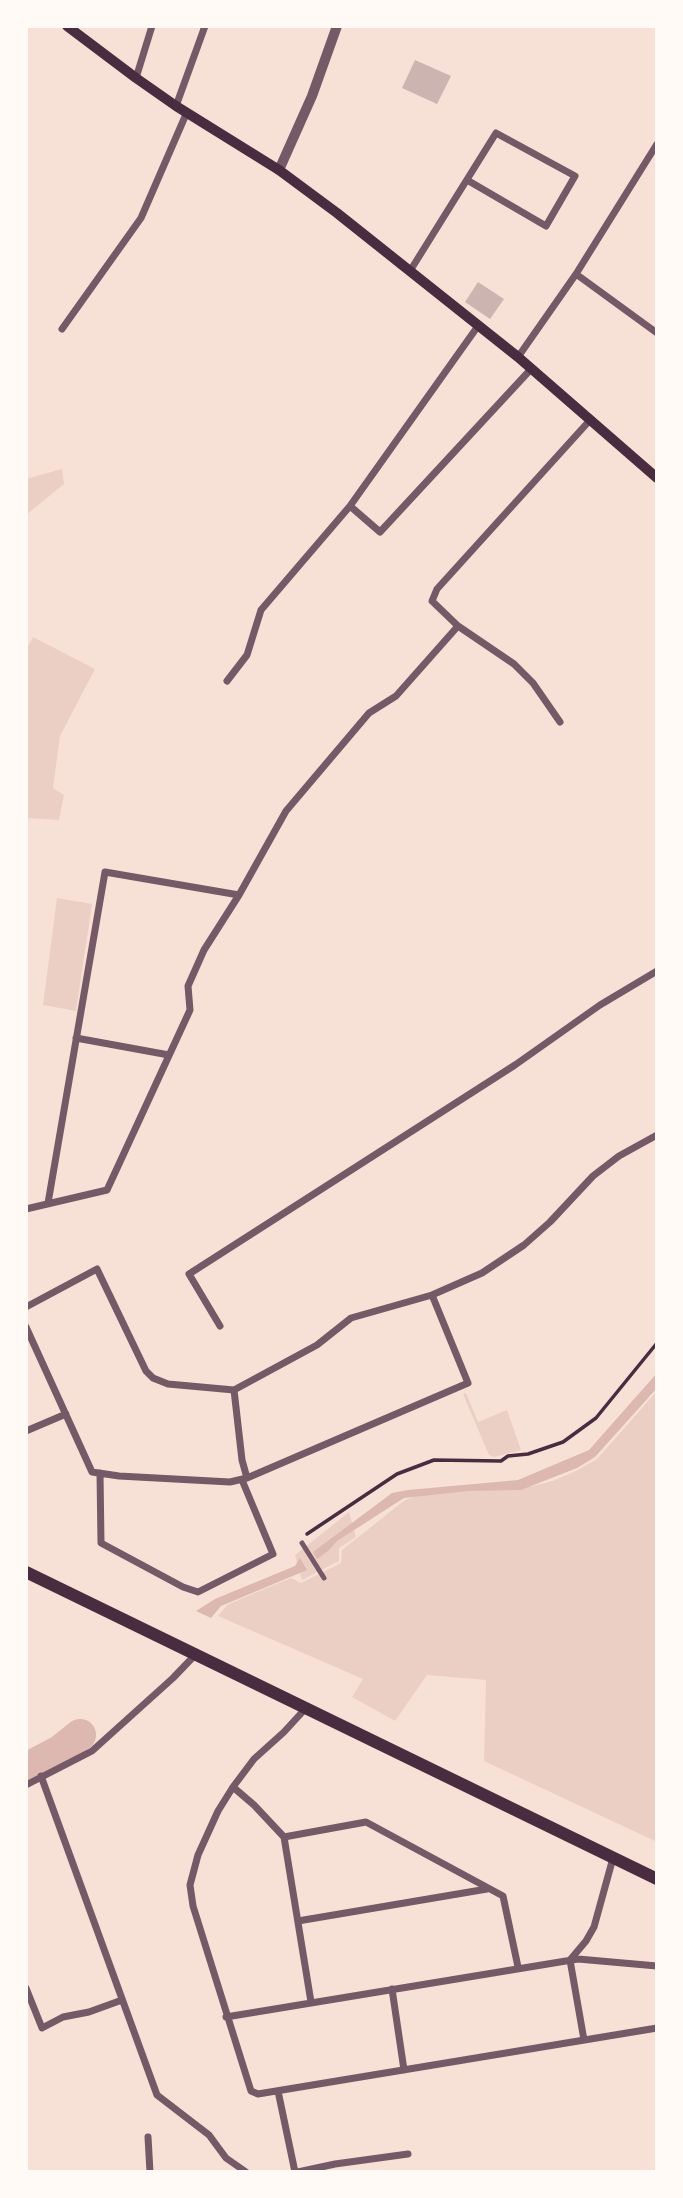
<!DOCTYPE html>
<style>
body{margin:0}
#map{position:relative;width:683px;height:2198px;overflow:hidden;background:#f7e1d7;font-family:Jost,sans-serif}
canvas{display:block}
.frame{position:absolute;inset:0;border:28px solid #fffaf5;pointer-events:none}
</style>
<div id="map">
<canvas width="683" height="2198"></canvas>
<div class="frame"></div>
</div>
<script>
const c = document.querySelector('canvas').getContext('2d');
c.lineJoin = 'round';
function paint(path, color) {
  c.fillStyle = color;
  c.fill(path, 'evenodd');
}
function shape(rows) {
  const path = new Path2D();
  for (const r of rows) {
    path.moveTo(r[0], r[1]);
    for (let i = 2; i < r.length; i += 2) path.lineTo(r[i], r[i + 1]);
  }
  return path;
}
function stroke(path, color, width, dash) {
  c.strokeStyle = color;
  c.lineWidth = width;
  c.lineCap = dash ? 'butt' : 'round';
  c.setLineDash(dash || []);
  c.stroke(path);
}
paint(shape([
 [62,469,64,484,26,515,26,479],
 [33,637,95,669,60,736,53,788,64,795,59,820,26,818,26,650],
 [57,898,92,904,76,1011,43,1005],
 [657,1391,657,1842,484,1761,486,1680,427,1675,395,1721,352,1697,363,1679,218,1616,227,1605,252,1594,291,1578,301,1583,341,1563,342,1550,405,1500,426,1493,463,1488,533,1486,553,1481,576,1471,597,1459],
 [466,1393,478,1422,507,1410,521,1450,494,1457,489,1455,463,1394],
 [349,1512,356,1537,339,1548,339,1561,302,1580,295,1555]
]), '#ebcfc5');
paint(shape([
 [657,1373,657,1388,595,1457,577,1468,521,1490,468,1491,404,1498,337,1541,328,1551,317,1559,313,1552,392,1493,408,1490,518,1480,589,1450],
 [300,1558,307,1570,221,1606,211,1618,196,1611,215,1599,295,1566],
 [72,1733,79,1745,26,1776,26,1758]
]), '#dcb8b0');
stroke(shape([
 [26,1769,60,1751,80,1735]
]), '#dcb8b0', 32);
paint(shape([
 [415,60,451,76,437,104,402,88],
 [478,282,504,299,490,319,465,302]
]), '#ccb4b1');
stroke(shape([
 [307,1534,397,1474,434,1460,501,1461,508,1456,528,1454,563,1442,596,1418,657,1343]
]), '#4a2c40', 3.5);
stroke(shape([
 [302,1543,324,1578]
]), '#755966', 5);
stroke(shape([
 [136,78,152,26],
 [176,106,205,26],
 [410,271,496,133,575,176,546,226,467,180],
 [576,274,657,144],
 [62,329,141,218,187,112],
 [518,357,576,274,657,333],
 [350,506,380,532,532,368],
 [227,681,247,655,261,610,350,506,478,326],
 [560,722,533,683,514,664,458,626,432,601,437,589,591,419],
 [76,1038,169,1055],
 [48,1203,105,872,239,895],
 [26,1209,107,1190,190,1010,188,986,204,950,239,895,286,811,369,713,396,696,458,626],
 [26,1307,97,1269,146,1371,153,1378,168,1384,234,1390,317,1345,351,1318,432,1295,482,1273,524,1245,550,1222,593,1176,619,1156,657,1135],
 [220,1326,189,1274,515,1065,600,1005,657,971],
 [26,1327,92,1472,119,1476,230,1482,247,1478,468,1383,432,1295],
 [234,1390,242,1460,247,1478],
 [26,1431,66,1414],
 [100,1473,101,1543,183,1587,198,1592,273,1554,242,1480],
 [306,1708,284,1732,254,1759,233,1787,218,1811,198,1855,190,1885,193,1906,251,2091,258,2094,657,2028],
 [41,1776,157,2095,209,2135,226,2158,246,2172],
 [26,1785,92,1751,173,1678,196,1654],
 [233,1787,254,1805,284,1837],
 [298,1921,487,1889],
 [26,1988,42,2028,63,2017,89,2012,122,2000],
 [392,1989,404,2070],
 [311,2002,284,1837,366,1822,503,1896,518,1967],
 [226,2017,578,1959,657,1966],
 [584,2040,570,1960,586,1941,594,1927,613,1858],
 [278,2091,295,2172],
 [148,2137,150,2172],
 [298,2172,335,2164,408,2154]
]), '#755966', 7);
stroke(shape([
 [279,170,312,96,337,26]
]), '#755966', 10);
stroke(shape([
 [67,26,136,78,176,106,279,170,337,213,518,357,657,478]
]), '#4a2c40', 10);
stroke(shape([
 [26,1572,657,1879]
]), '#4a2c40', 12);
</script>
